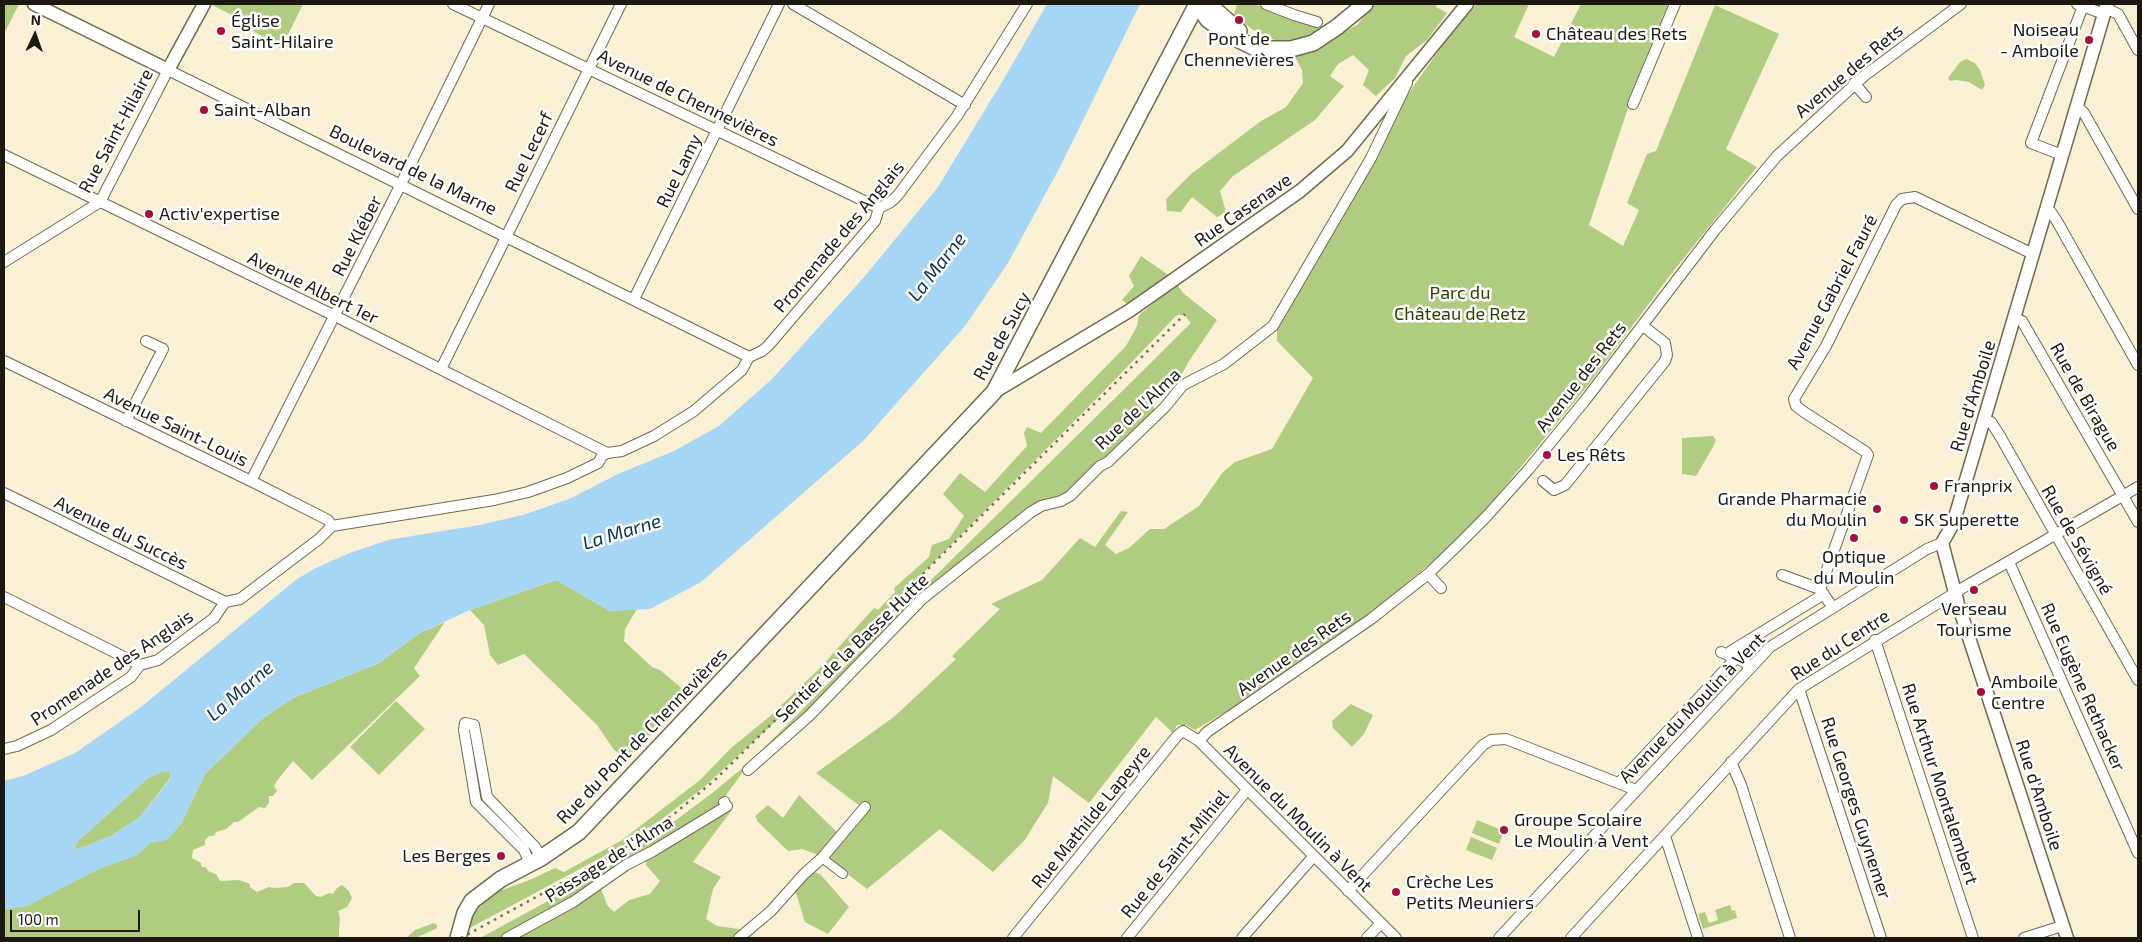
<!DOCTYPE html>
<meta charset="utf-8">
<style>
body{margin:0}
#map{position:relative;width:2142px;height:942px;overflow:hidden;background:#faf0d5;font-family:"Exo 2",sans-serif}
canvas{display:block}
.frame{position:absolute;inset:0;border:5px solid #1d1910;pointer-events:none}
.north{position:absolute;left:10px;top:10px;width:50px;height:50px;-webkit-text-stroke:4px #fff;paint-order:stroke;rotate:3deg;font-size:14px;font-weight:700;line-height:20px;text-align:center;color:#1d1910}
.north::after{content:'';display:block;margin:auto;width:18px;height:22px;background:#1d1910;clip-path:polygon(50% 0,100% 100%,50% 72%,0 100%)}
.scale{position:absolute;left:10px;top:910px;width:130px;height:22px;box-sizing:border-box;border:2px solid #1d1910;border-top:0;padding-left:6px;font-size:15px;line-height:18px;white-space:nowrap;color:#1d1910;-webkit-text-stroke:4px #fff;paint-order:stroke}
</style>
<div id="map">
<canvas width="2142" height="942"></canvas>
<div class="frame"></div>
<div class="north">N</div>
<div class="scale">100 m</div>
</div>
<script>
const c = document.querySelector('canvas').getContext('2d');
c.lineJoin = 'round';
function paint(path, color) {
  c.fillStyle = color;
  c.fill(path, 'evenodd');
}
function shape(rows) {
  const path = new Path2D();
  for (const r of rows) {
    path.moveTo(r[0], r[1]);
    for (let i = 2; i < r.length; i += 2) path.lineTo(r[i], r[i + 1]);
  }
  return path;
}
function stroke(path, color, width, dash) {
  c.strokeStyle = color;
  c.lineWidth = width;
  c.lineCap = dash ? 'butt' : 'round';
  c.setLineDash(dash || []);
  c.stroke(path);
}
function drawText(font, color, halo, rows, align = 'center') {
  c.font = font + ' "Exo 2",sans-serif';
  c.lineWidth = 5;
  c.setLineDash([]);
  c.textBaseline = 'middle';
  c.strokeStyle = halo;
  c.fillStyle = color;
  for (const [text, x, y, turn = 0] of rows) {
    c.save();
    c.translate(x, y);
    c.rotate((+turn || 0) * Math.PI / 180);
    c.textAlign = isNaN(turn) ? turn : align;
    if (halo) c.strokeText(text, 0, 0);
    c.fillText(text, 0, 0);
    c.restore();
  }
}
paint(shape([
 [5,4,19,4,4,34,4,6],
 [210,4,303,4,281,49,246,26,249,20,242,17,240,19],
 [1237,4,1254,4,1319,27,1314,34,1283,42,1261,36,1234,15],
 [1374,4,1437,4,1436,7,1447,13,1427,40,1406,56,1395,78,1376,96,1363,85,1369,70,1353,55,1338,64,1330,76,1344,86,1315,120,1233,176,1220,191,1226,212,1217,217,1192,197,1181,212,1167,211,1166,199,1191,174,1261,121,1286,107,1303,83,1302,70,1295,57,1357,25],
 [1477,4,1529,4,1514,37,1554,57,1581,4,1669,4,1629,105,1589,225,1623,246,1639,210,1627,203,1647,154,1656,151,1715,5,1779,34,1726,149,1757,167,1671,274,1589,384,1483,513,1454,543,1379,607,1257,693,1195,730,1186,725,1177,725,1173,733,1156,717,1089,803,1053,776,1048,803,1024,841,993,872,940,829,867,889,827,858,802,849,788,851,758,822,755,816,768,805,783,818,799,795,844,839,868,812,816,773,895,716,956,659,952,656,1000,609,991,604,1042,580,1080,538,1095,547,1121,511,1128,512,1105,545,1116,554,1129,548,1150,529,1164,529,1199,506,1223,472,1235,462,1272,449,1313,378,1277,341,1277,328,1395,112,1452,32],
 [1966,59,1975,63,1980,70,1985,85,1982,90,1969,82,1956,80,1950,81,1948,78,1960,62],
 [1141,256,1170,276,1129,305,1122,300,1134,286,1129,276],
 [1177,284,1183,293,1217,320,1189,361,1178,381,1151,401,1155,410,1112,453,1090,468,1068,493,983,548,834,686,818,698,797,722,751,761,721,802,731,811,693,862,721,877,713,889,706,919,717,926,746,930,735,938,480,938,596,875,645,843,711,794,751,761,923,588,1191,323,1184,315,1177,315,1100,395,776,721,704,787,662,819,619,848,466,930,474,912,494,893,532,879,555,868,564,872,622,840,700,780,731,748,769,717,819,669,874,608,878,610,895,592,894,588,929,557,932,545,949,539,964,516,943,494,960,473,985,492,1027,446,1024,433,1027,427,1041,433,1126,346,1137,326,1139,315],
 [645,851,646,865,660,881,650,894,629,900,614,912,607,905,597,877],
 [1713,436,1716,440,1713,447,1696,476,1682,474,1682,438],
 [556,580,610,611,637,609,625,629,624,641,652,667,660,670,691,696,627,758,614,750,597,725,524,654,498,665,490,655,484,625,470,610],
 [445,622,414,668,420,676,312,780,293,761,276,782,274,786,277,791,273,796,269,796,269,803,265,808,259,807,238,822,234,822,226,829,216,832,214,836,209,836,205,840,205,845,193,850,192,858,201,863,202,867,206,867,208,871,216,874,220,881,239,880,250,884,250,887,257,892,269,887,274,888,288,887,294,883,304,883,316,896,321,897,329,893,333,894,337,888,342,885,349,891,352,898,347,907,338,911,340,918,339,929,339,937,341,938,4,938,4,909,27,906,102,867,137,855,150,843,181,824,205,774,263,718,293,698,379,663,418,634],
 [396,701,425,729,379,775,350,747],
 [1351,704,1373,715,1364,734,1352,747,1333,728,1332,721],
 [161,772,170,772,171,777,139,818,111,836,76,850,75,847,78,841,148,778],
 [1477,820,1504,831,1499,844,1472,833],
 [1471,837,1497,848,1492,860,1466,850],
 [809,870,820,874,849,907,828,934,805,922,794,887],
 [1730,905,1732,911,1735,910,1737,918,1703,929,1698,914,1705,912,1709,923,1718,920,1715,910],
 [434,923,437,925,437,928,416,938,390,938,392,937,407,937,415,930]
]), '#b0cc81');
paint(shape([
 [1047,4,1140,4,1061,165,1008,263,965,326,863,441,701,582,650,609,610,611,556,580,470,610,418,634,379,663,293,698,263,718,205,774,181,824,167,840,150,843,137,855,99,869,27,906,4,909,4,781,23,776,75,753,141,707,297,579,316,568,347,554,388,540,479,525,523,515,569,499,618,474,674,451,719,426,772,379,865,276,938,187,1005,77],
 [161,772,170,772,171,778,139,818,111,836,76,850,75,847,78,841,148,778]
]), '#a7d6f5');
const pedestrian = shape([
 [723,802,725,801],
 [822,858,843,874]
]);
const minor = shape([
 [453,4,879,208],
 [793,4,965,105],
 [1266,4,1294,15,1317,22],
 [2077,4,2104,14],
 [2106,8,2118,14,2138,50],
 [1854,83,1866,97],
 [1633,104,1675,4],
 [2077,106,2084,113,2138,209],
 [4,155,335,316,607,453],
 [2062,155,2031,143,2083,6],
 [2046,210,2051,212,2058,223,2138,365],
 [4,262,100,202,168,70,749,357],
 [634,299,779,4],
 [2015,318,2022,321,2138,522],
 [4,361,257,484,328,520,332,526],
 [441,369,621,4],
 [1984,420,1991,422,2000,436,2138,680],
 [126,421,163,349,146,341],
 [251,481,401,184,489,4],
 [1543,481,1554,490,1565,485,1665,361,1667,355,1665,343,1643,326],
 [4,493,225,602],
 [2009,562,2138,853],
 [1428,574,1441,588],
 [1782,575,1820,589,1833,608],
 [1820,589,1868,455,1866,452,1804,412,1796,406,1794,399,1826,346,1896,205,1902,199,1915,197,2033,254],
 [4,597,140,665],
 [1875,640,1973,938],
 [1721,652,1743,661,1750,667],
 [1729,656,1731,651,1824,594],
 [1799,689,1881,938],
 [1199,741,1207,732,1371,619,1428,574,1457,546,1486,517,1529,469,1587,398,1715,230,1777,156,1864,76,1961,4],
 [4,749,17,746,51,730,131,677,140,665,158,660,214,618,225,602,240,599,319,539,332,526,494,500,528,492,567,478,598,463,602,456,607,453,622,451,654,436,694,411,742,370,749,357,762,351,768,346,875,221,879,208,891,202,898,195,957,116,1027,4],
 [1731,762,1741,785,1790,938],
 [748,770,809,716,922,599,1031,512,1041,506,1061,501,1070,496,1100,466,1108,462,1165,407,1183,385,1224,364,1273,326,1371,158,1407,83],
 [1619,783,1736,658],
 [1665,836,1698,938],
 [530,864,524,850,476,802,464,730,465,723,474,725,487,797,535,847,541,858],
 [1348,891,1483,745,1491,740,1506,739,1636,790],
 [507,938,573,902,626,865,653,851,727,806],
 [739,938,771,911,804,874,822,858,865,807],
 [1013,938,1177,736,1183,731,1199,741,1396,938],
 [1127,938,1247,790],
 [1242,938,1313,857],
 [1367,938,1381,923],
 [1499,938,1770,647,1927,549,1942,543],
 [1571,938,1799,689,1966,586,2138,487],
 [2024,938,2062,926]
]);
const tertiary = shape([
 [34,4,168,70,204,4],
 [994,392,1129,311,1300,191,1347,151,1467,4],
 [2067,938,1958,604,1942,543,1953,524,2107,4]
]);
const secondary = shape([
 [1197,4,1208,20,1229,35,1257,49,1291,49,1313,43,1337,27,1365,4],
 [1198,4,1214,9,1239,31],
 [458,938,465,913,472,901,501,879,541,858,579,832,994,392,1197,4]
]);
stroke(pedestrian, '#716951', 10);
stroke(minor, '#716951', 12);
stroke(tertiary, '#716951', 15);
stroke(secondary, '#716951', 18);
stroke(pedestrian, '#fff', 8);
stroke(minor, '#fff', 10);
stroke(tertiary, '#fff', 12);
stroke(secondary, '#fff', 15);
stroke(shape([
 [461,938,622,850,674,814,716,779,1185,314]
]), '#756f5f', 2.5, [2.5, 5]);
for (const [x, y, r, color] of [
 [1239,20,5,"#a70f3b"],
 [221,31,5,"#a70f3b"],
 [1536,34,5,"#a70f3b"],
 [2089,40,5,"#a70f3b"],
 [204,110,5,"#a70f3b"],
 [149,214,5,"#a70f3b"],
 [1547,455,5,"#a70f3b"],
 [1934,486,5,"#a70f3b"],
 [1877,509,5,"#a70f3b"],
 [1904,520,5,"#a70f3b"],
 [1854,538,5,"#a70f3b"],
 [1974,590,5,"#a70f3b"],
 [1981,692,5,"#a70f3b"],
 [1504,830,5,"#a70f3b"],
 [501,856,5,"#a70f3b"],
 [1396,892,5,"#a70f3b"]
]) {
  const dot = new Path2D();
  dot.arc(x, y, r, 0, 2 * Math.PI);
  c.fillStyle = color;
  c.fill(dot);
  stroke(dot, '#fff', 2);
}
drawText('18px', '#1d1910', '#fff', [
 ["Église",231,21],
 ["Saint-Hilaire",231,42],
 ["Noiseau",2079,30,"right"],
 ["- Amboile",2079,51,"right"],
 ["Château des Rets",1546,34],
 ["Pont de",1239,39,"center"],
 ["Chennevières",1239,60,"center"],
 ["Saint-Alban",214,110],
 ["Activ'expertise",159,214],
 ["Les Rêts",1557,455],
 ["Franprix",1944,486],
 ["Grande Pharmacie",1867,499,"right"],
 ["du Moulin",1867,520,"right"],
 ["SK Superette",1914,520],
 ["Optique",1854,557,"center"],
 ["du Moulin",1854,578,"center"],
 ["Verseau",1974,609,"center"],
 ["Tourisme",1974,630,"center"],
 ["Amboile",1991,682],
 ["Centre",1991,703],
 ["Groupe Scolaire",1514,820],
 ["Le Moulin à Vent",1514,841],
 ["Les Berges",491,856,"right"],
 ["Crèche Les",1406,882],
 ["Petits Meuniers",1406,903]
], 'left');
drawText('18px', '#1d1910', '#fff', [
 ["Avenue des Rets",1849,71,-40],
 ["Avenue de Chennevières",688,98,26],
 ["Rue Saint-Hilaire",116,131,-62],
 ["Rue Lecerf",529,152,-64],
 ["Boulevard de la Marne",413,170,26],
 ["Rue Lamy",679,171,-64],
 ["Rue Casenave",1243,210,-35],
 ["Rue Kléber",357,236,-63],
 ["Promenade des Anglais",839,237,-50],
 ["Avenue Albert 1er",313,288,26],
 ["Avenue Gabriel Fauré",1832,292,-62],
 ["Rue de Sucy",1002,336,-61],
 ["Avenue des Rets",1581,377,-52],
 ["Rue d'Amboile",1973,396,-73],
 ["Rue de Birague",2085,397,60],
 ["Rue de l'Alma",1138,409,-43],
 ["Avenue Saint-Louis",176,427,26],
 ["Avenue du Succès",121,533,26],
 ["Rue de Sévigné",2077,540,60],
 ["Rue du Centre",1840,645,-33],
 ["Sentier de la Basse Hutte",852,648,-44],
 ["Avenue des Rets",1294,653,-35],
 ["Promenade des Anglais",112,668,-34],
 ["Rue Eugène Rethacker",2083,687,66],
 ["Avenue du Moulin à Vent",1692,708,-46],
 ["Rue du Pont de Chennevières",642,736,-46],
 ["Rue Arthur Montalembert",1940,784,72],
 ["Rue d'Amboile",2039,795,72],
 ["Rue Georges Guynemer",1856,808,72],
 ["Rue Mathilde Lapeyre",1091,817,-51],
 ["Avenue du Moulin à Vent",1298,818,45],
 ["Rue de Saint-Mihiel",1175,854,-51],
 ["Passage de l'Alma",609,859,-32]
]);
drawText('18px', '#2f4003', '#fff', [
 ["Parc du",1460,293],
 ["Château de Retz",1460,314]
]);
drawText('italic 19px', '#0b3146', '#fff', [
 ["La Marne",937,267,-52],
 ["La Marne",622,532,-17],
 ["La Marne",240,691,-41]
]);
</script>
